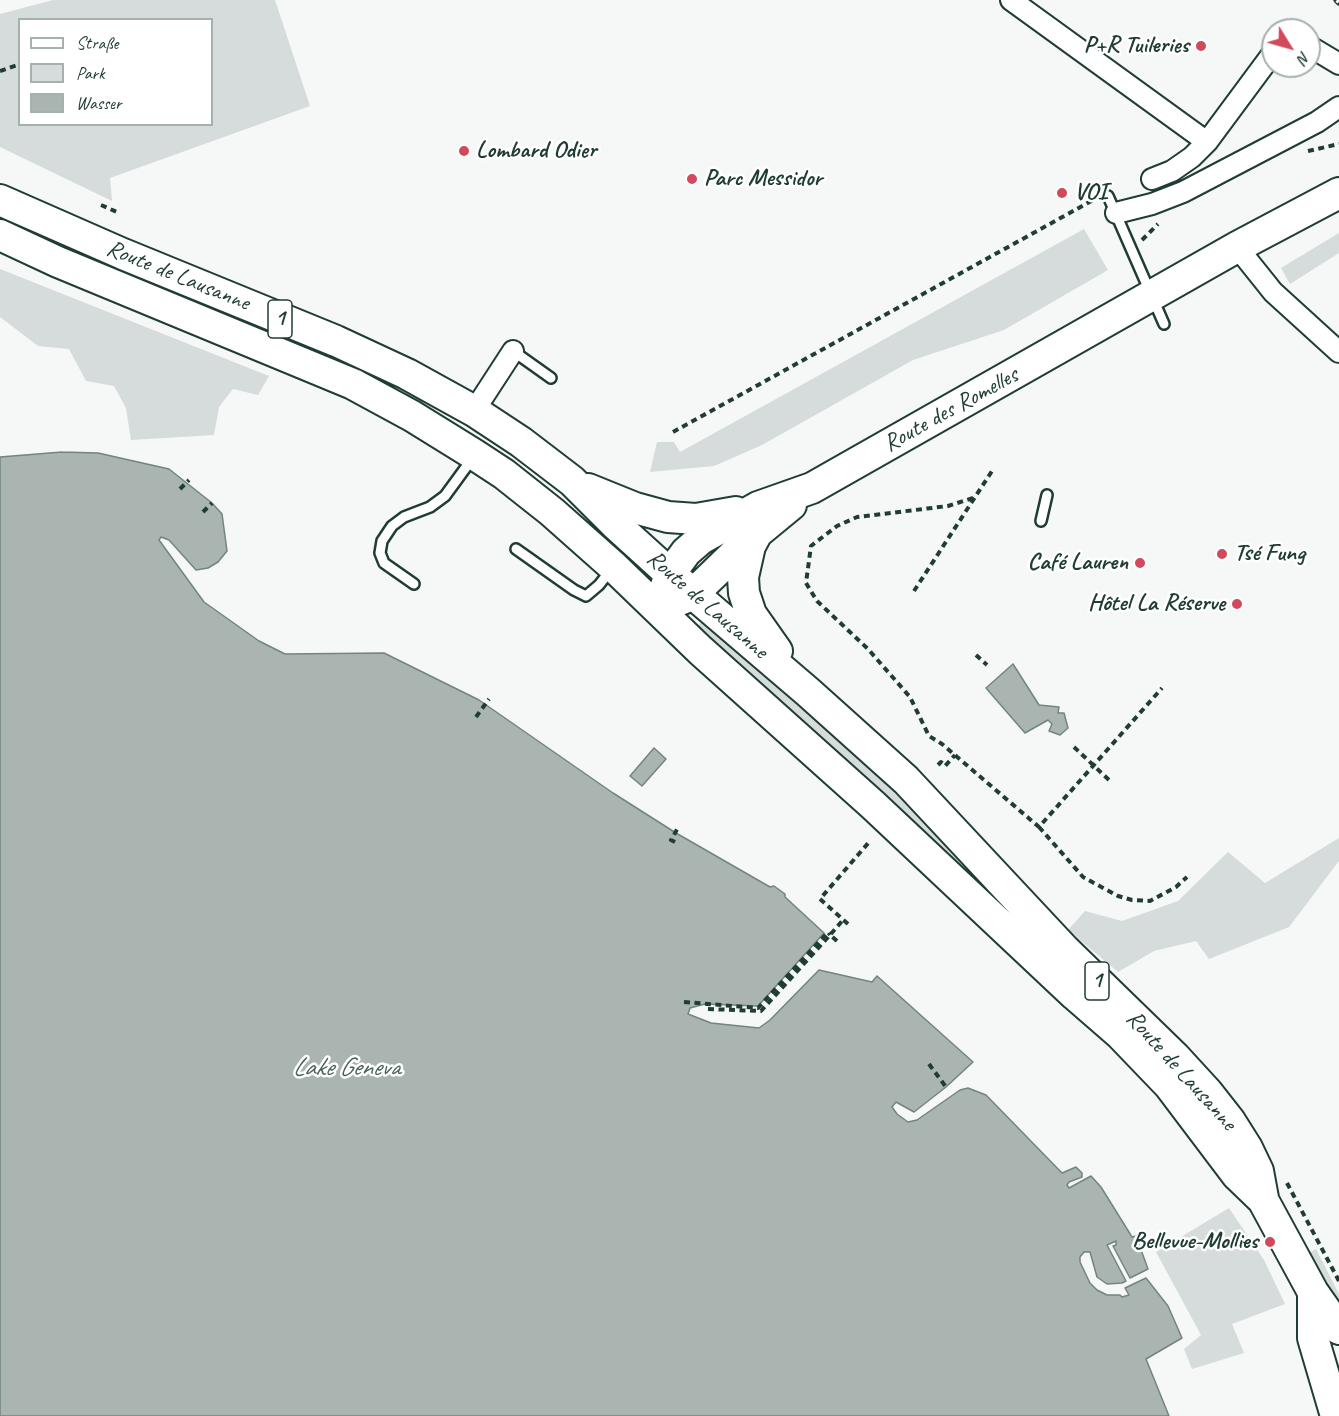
<!DOCTYPE html>
<meta charset="utf-8">
<style>
body{margin:0}
#map{position:relative;width:1339px;height:1416px;overflow:hidden;background:#f6f7f7;font-family:Caveat,sans-serif}
canvas{display:block}
.legend{position:absolute;left:18px;top:18px;width:195px;height:108px;box-sizing:border-box;background:#fff;border:2px solid #a5b1ae;margin:0;padding:8px 10px;list-style:none;font-size:18px;color:#1f3d34}
.legend li{display:flex;align-items:center;gap:12px;height:30px}
.legend b{width:30px;border:2px solid #a5b1ae}
.north{position:absolute;left:1261px;top:18px;width:60px;height:60px;box-sizing:border-box;background:#fff;border:2px solid #a5b1ae;border-radius:50%;rotate:127deg;font-size:16px;font-weight:700;line-height:24px;text-align:center;color:#1f3d34}
.north::after{content:'';display:block;margin:auto;width:21px;height:27px;background:#d1495b;clip-path:polygon(50% 0,100% 100%,50% 72%,0 100%)}
</style>
<div id="map">
<canvas width="1339" height="1416"></canvas>
<ul class="legend">
<li><b style="height:8px;background:#fff"></b>Straße</li>
<li><b style="height:16px;background:#d6dcdb"></b>Park</li>
<li><b style="height:16px;background:#aab5b1"></b>Wasser</li>
</ul>
<div class="north">N</div>
</div>
<script>
const c = document.querySelector('canvas').getContext('2d');
c.lineJoin = 'round';
function paint(path, color) {
  c.fillStyle = color;
  c.fill(path, 'evenodd');
}
function shape(rows) {
  const path = new Path2D();
  for (const r of rows) {
    path.moveTo(r[0], r[1]);
    for (let i = 2; i < r.length; i += 2) path.lineTo(r[i], r[i + 1]);
  }
  return path;
}
function stroke(path, color, width, dash) {
  c.strokeStyle = color;
  c.lineWidth = width;
  c.lineCap = dash ? 'butt' : 'round';
  c.setLineDash(dash || []);
  c.stroke(path);
}
function drawText(font, color, halo, rows, align = 'center') {
  c.font = font + ' Caveat,sans-serif';
  c.lineWidth = 5;
  c.setLineDash([]);
  c.textBaseline = 'middle';
  c.strokeStyle = halo;
  c.fillStyle = color;
  for (const [text, x, y, turn = 0] of rows) {
    c.save();
    c.translate(x, y);
    c.rotate((+turn || 0) * Math.PI / 180);
    c.textAlign = isNaN(turn) ? turn : align;
    if (halo) c.strokeText(text, 0, 0);
    c.fillText(text, 0, 0);
    c.restore();
  }
}
paint(shape([
 [53,0,275,0,310,106,110,178,112,201,0,147,0,14],
 [20,20,212,20,212,124,20,124],
 [1084,229,1108,270,1004,330,913,360,762,445,714,466,650,472,657,442,674,442,680,452],
 [1339,233,1339,253,1290,284,1281,268],
 [0,269,269,376,258,395,233,389,219,407,214,435,131,440,126,408,114,386,86,381,69,349,38,346,0,317],
 [704,619,901,797,1089,990,946,852,705,636,698,626],
 [1339,838,1339,861,1289,927,1209,959,1196,941,1154,951,1118,972,1068,930,1085,911,1122,921,1178,901,1228,852,1265,883],
 [1229,1208,1264,1260,1285,1304,1232,1324,1244,1353,1192,1369,1184,1349,1201,1335,1156,1252],
 [1316,1249,1339,1294,1339,1313,1307,1254]
]), '#d6dcdb');
const water = shape([
 [62,452,98,453,169,469,212,503,222,514,227,551,218,562,208,568,196,570,169,540,161,537,159,540,204,602,259,641,285,654,384,653,479,700,613,793,676,833,770,887,774,886,785,894,785,897,824,933,758,1006,705,1004,690,1008,688,1014,711,1023,759,1028,770,1020,819,970,872,982,877,976,973,1062,946,1087,914,1112,896,1102,892,1107,897,1114,908,1122,917,1120,960,1090,968,1088,986,1095,1062,1173,1076,1167,1082,1173,1082,1177,1069,1182,1067,1185,1069,1188,1091,1176,1101,1187,1132,1237,1136,1236,1148,1269,1130,1278,1113,1246,1116,1245,1116,1241,1107,1245,1126,1281,1122,1283,1107,1284,1097,1277,1090,1252,1084,1252,1080,1257,1080,1262,1090,1283,1097,1290,1107,1295,1120,1295,1122,1297,1129,1295,1125,1288,1146,1278,1168,1306,1182,1338,1146,1359,1169,1416,0,1416,0,457,62,452],
 [1013,664,1039,705,1059,707,1058,713,1064,713,1068,728,1060,735,1049,731,1052,724,1048,720,1025,733,986,688,1013,664],
 [654,748,666,759,642,786,630,776,654,748]
]);
paint(water, '#aab5b1');
stroke(water, '#72857f', 1.5);
const lane = shape([
 [1108,196,1164,324],
 [513,351,551,378],
 [1041,521,1047,495],
 [516,549,574,590,586,596,599,585,610,571],
 [414,584,384,563,380,553,382,541,392,526,404,517,430,507,445,496,472,459]
]);
const street = shape([
 [1011,0,1207,142],
 [1309,46,1339,64],
 [1152,179,1172,171,1192,157,1207,142,1273,53],
 [1116,213,1152,204,1183,192,1317,122,1339,107],
 [1237,247,1273,292,1339,352],
 [474,411,513,351]
]);
const primary = shape([
 [0,200,123,254,336,341,407,374,474,411,521,442,572,481,616,525,670,574,808,692,906,780,1065,950,1175,1057,1208,1093,1230,1121,1247,1148,1258,1171,1263,1198],
 [0,235,58,262,353,384,412,416,475,455,504,474,552,512,614,567,700,650,873,805,1075,995,1121,1035,1169,1085,1237,1175,1263,1200,1313,1292,1339,1329],
 [588,489,635,508,668,517,696,519,736,512],
 [664,592,670,574,686,552,701,539,758,507,812,488,1237,247,1339,193],
 [675,602,692,595,752,537],
 [777,651,751,614,744,593,743,577,750,546,757,533,791,505],
 [1313,1292,1313,1338,1336,1416]
]);
stroke(lane, '#1f3d34', 14);
stroke(street, '#1f3d34', 24);
stroke(primary, '#1f3d34', 34);
stroke(shape([
 [0,71,20,64],
 [1308,151,1339,144],
 [101,205,117,212],
 [1142,240,1158,224],
 [673,432,1095,199],
 [180,489,189,480],
 [973,498,948,506,857,517,837,526,811,546,806,583,817,601,868,649,910,697,929,736,942,744,1039,827,1162,688],
 [203,512,212,503],
 [914,591,992,471],
 [976,655,987,665],
 [476,717,489,699],
 [1074,747,1109,780],
 [938,765,941,762,945,766,955,755],
 [1039,827,1083,877,1118,896,1132,900,1150,901,1176,887,1187,877],
 [675,842,671,840,679,826],
 [848,924,820,899,870,841],
 [837,941,830,935,843,920],
 [684,1002,758,1008,828,932,830,935],
 [708,1009,761,1011,830,935],
 [929,1064,946,1087],
 [1287,1183,1339,1281]
]), '#1f3d34', 4, [6, 4.5]);
stroke(lane, '#fff', 9);
stroke(street, '#fff', 20);
stroke(primary, '#fff', 30);
const rail = shape([
 [1337,0,1339,2]
]);
stroke(rail, '#1f3d34', 7);
stroke(rail, '#fff', 4.5, [14]);
for (const [x, y, r, color] of [
 [1201,46,6,"#d1495b"],
 [464,151,6,"#d1495b"],
 [692,179,6,"#d1495b"],
 [1062,193,6,"#d1495b"],
 [1222,554,6,"#d1495b"],
 [1140,563,6,"#d1495b"],
 [1237,604,6,"#d1495b"],
 [1270,1242,6,"#d1495b"]
]) {
  const dot = new Path2D();
  dot.arc(x, y, r, 0, 2 * Math.PI);
  c.fillStyle = color;
  c.fill(dot);
  stroke(dot, '#fff', 2);
}
for (const [x, y, w] of [
 [280,319,24],
 [1097,981,24]
]) {
  const box = new Path2D();
  box.roundRect(x - w / 2, y - 19, w, 38, 4.5);
  c.fillStyle = '#fff';
  c.fill(box);
  stroke(box, '#1f3d34', 1.5);
}
drawText('bold 22px', '#1f3d34', null, [
 ["1",280,319],
 ["1",1097,981]
]);
drawText('bold 24px', '#1f3d34', '#fff', [
 ["P+R Tuileries",1189,46],
 ["Lombard Odier",476,151,"left"],
 ["Parc Messidor",704,179,"left"],
 ["VOI",1074,193,"left"],
 ["Tsé Fung",1234,554,"left"],
 ["Café Lauren",1128,563],
 ["Hôtel La Réserve",1225,604],
 ["Bellevue-Mollies",1258,1242]
], 'right');
drawText('24px', '#1f3d34', '#fff', [
 ["Route de Lausanne",178,276,22],
 ["Route des Romelles",951,410,-29],
 ["Route de Lausanne",707,605,41],
 ["Route de Lausanne",1181,1071,48]
]);
drawText('italic 26px', '#49615a', '#fff', [
 ["Lake Geneva",346,1068]
]);
</script>
